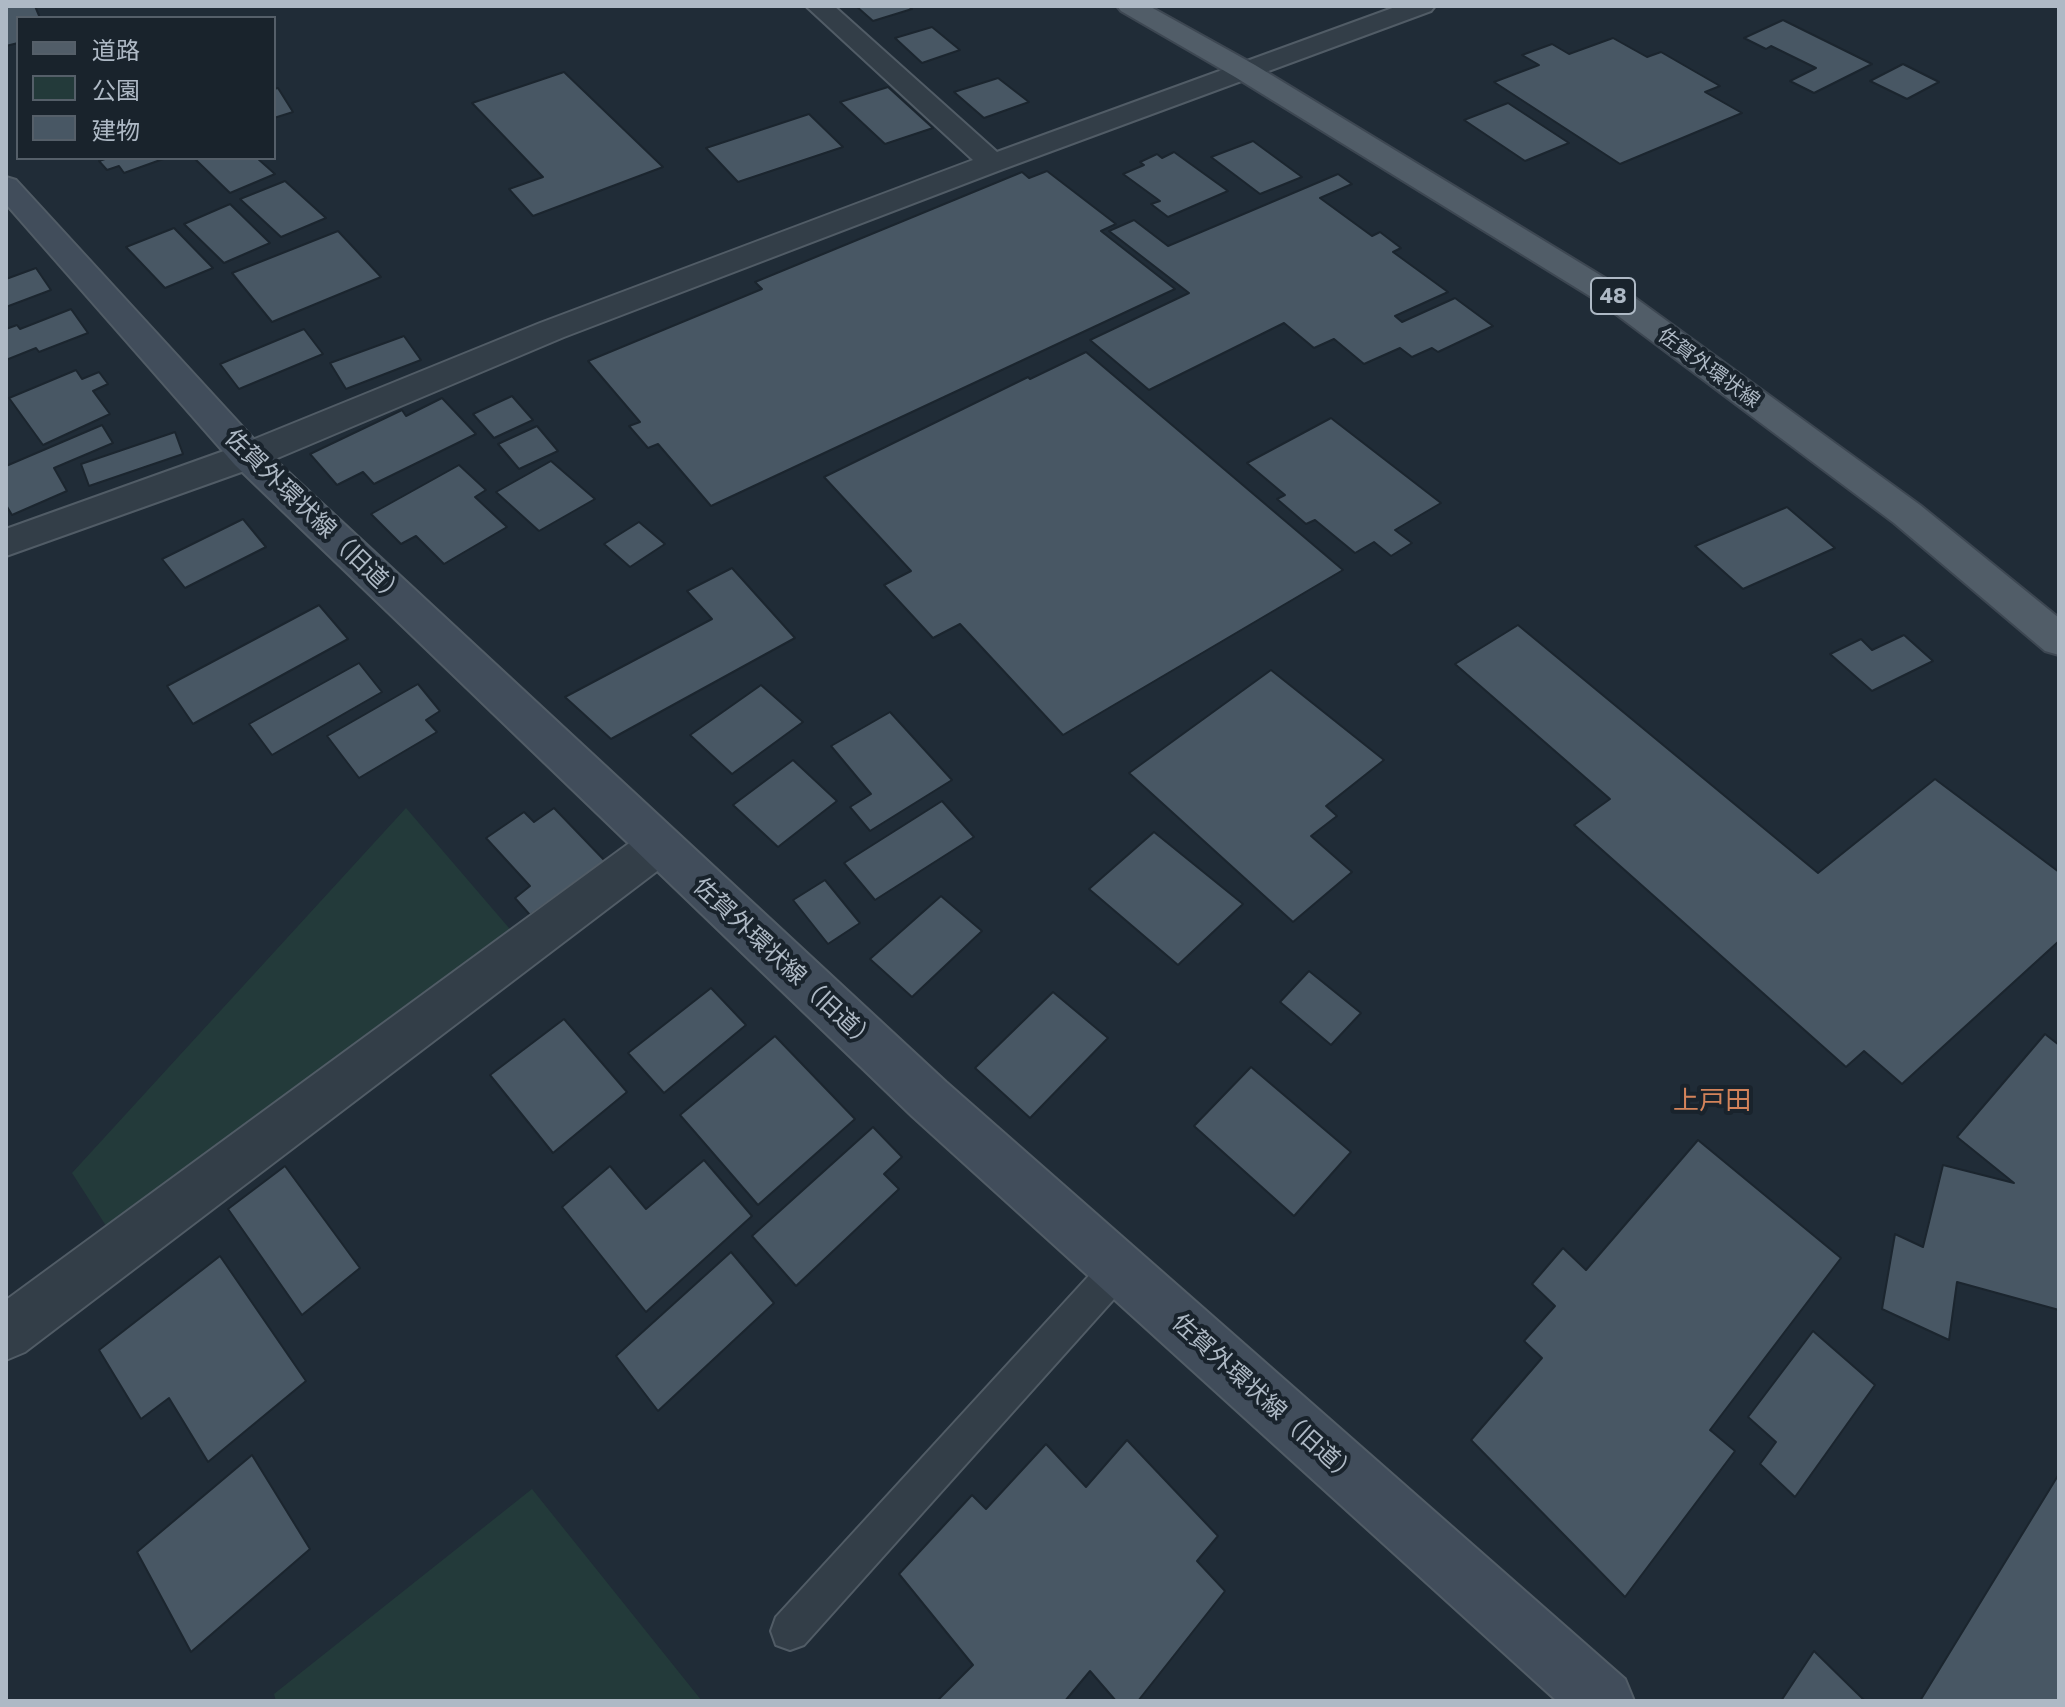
<!DOCTYPE html>
<meta charset="utf-8">
<style>
body{margin:0}
#map{position:relative;width:2065px;height:1707px;overflow:hidden;background:#202c37;font-family:Commissioner,"Noto Sans JP",sans-serif}
canvas{display:block}
.frame{position:absolute;inset:0;border:8px solid #aeb9c5;pointer-events:none}
.legend{position:absolute;left:16px;top:16px;width:260px;height:144px;box-sizing:border-box;background:#19232c;border:2px solid #555f69;margin:0;padding:10px 14px;list-style:none;font-size:24px;color:#aeb9c5}
.legend li{display:flex;align-items:center;gap:16px;height:40px}
.legend b{width:40px;border:2px solid #555f69}
</style>
<div id="map">
<canvas width="2065" height="1707"></canvas>
<div class="frame"></div>
<ul class="legend">
<li><b style="height:10px;background:#515d68"></b>道路</li>
<li><b style="height:22px;background:#233a3a"></b>公園</li>
<li><b style="height:22px;background:#485764"></b>建物</li>
</ul>
</div>
<script>
const c = document.querySelector('canvas').getContext('2d');
c.lineJoin = 'round';
function paint(path, color) {
  c.fillStyle = color;
  c.fill(path, 'evenodd');
}
function shape(rows) {
  const path = new Path2D();
  for (const r of rows) {
    path.moveTo(r[0], r[1]);
    for (let i = 2; i < r.length; i += 2) path.lineTo(r[i], r[i + 1]);
  }
  return path;
}
function stroke(path, color, width, dash) {
  c.strokeStyle = color;
  c.lineWidth = width;
  c.lineCap = dash ? 'butt' : 'round';
  c.setLineDash(dash || []);
  c.stroke(path);
}
function drawText(font, color, halo, rows, align = 'center') {
  c.font = font + ' Commissioner,"Noto Sans JP",sans-serif';
  c.lineWidth = 8;
  c.setLineDash([]);
  c.textBaseline = 'middle';
  c.strokeStyle = halo;
  c.fillStyle = color;
  for (const [text, x, y, turn = 0] of rows) {
    c.save();
    c.translate(x, y);
    c.rotate((+turn || 0) * Math.PI / 180);
    c.textAlign = isNaN(turn) ? turn : align;
    if (halo) c.strokeText(text, 0, 0);
    c.fillText(text, 0, 0);
    c.restore();
  }
}
paint(shape([
 [406,808,515,935,110,1232,72,1173],
 [532,1489,702,1701,276,1701,274,1694]
]), '#233a3a');
const building = shape([
 [6,6,35,6,40,18,18,18,18,43,6,46,6,6],
 [856,6,908,6,912,9,873,21,856,6],
 [1783,20,1872,64,1814,93,1790,81,1816,68,1771,46,1766,49,1744,38,1783,20],
 [932,27,960,50,922,63,895,38,932,27],
 [1613,38,1647,57,1661,52,1720,86,1705,92,1742,113,1620,164,1494,82,1539,65,1522,55,1552,44,1569,54,1613,38],
 [1903,64,1939,82,1907,99,1870,81,1903,64],
 [564,72,663,167,533,216,509,189,543,177,472,103,564,72],
 [998,78,1029,102,984,118,954,92,998,78],
 [888,87,933,128,885,144,840,102,888,87],
 [278,88,293,112,274,118,274,89,278,88],
 [1508,103,1569,143,1525,161,1464,120,1508,103],
 [809,114,843,147,738,182,706,148,809,114],
 [1253,141,1302,177,1260,194,1211,157,1253,141],
 [1174,152,1228,191,1168,217,1151,204,1160,201,1123,174,1144,165,1140,162,1157,154,1162,158,1174,152],
 [108,158,166,158,124,173,119,166,107,170,99,161,108,158],
 [194,158,257,158,275,174,230,193,194,158],
 [1047,171,1116,224,1101,231,1175,289,711,506,658,444,648,448,629,426,640,422,588,361,762,289,755,282,1022,172,1029,178,1047,171],
 [1338,174,1352,184,1320,198,1372,236,1380,232,1401,248,1393,252,1448,292,1395,316,1402,322,1455,298,1493,326,1438,352,1432,348,1412,357,1400,348,1364,364,1334,339,1314,348,1284,323,1149,390,1090,340,1189,293,1109,231,1134,220,1168,246,1338,174],
 [285,181,326,218,281,237,240,199,285,181],
 [230,204,270,243,224,263,184,224,230,204],
 [174,228,213,268,165,288,126,247,174,228],
 [338,231,381,277,272,322,232,273,338,231],
 [36,268,51,290,6,307,6,279,36,268],
 [71,309,88,333,39,352,36,348,6,360,6,329,17,325,20,329,71,309],
 [304,329,323,354,239,389,220,364,304,329],
 [404,336,421,360,346,389,330,363,404,336],
 [1086,352,1343,570,1063,735,960,624,933,638,884,585,911,571,824,477,1028,377,1030,379,1086,352],
 [76,370,82,379,99,372,108,384,93,391,110,414,43,445,9,398,76,370],
 [512,396,533,420,494,438,473,414,512,396],
 [442,398,476,434,374,484,363,472,337,485,310,454,402,410,406,416,442,398],
 [1331,418,1441,503,1395,530,1412,543,1391,556,1374,542,1355,553,1315,520,1306,524,1277,499,1285,495,1247,463,1331,418],
 [102,425,113,443,54,468,67,491,12,515,6,505,6,466,102,425],
 [537,426,558,451,519,469,498,444,537,426],
 [175,432,183,454,89,486,81,464,175,432],
 [551,461,595,499,539,531,496,492,551,461],
 [459,465,486,490,475,497,507,527,444,564,416,536,401,544,371,514,459,465],
 [1787,507,1835,548,1743,589,1695,546,1787,507],
 [243,519,266,547,185,588,162,559,243,519],
 [639,522,665,544,630,567,604,544,639,522],
 [732,568,795,638,611,739,565,697,712,619,687,591,732,568],
 [319,605,348,639,193,724,167,686,319,605],
 [1518,625,1818,873,1935,779,2059,872,2059,941,1902,1084,1864,1051,1846,1067,1574,825,1610,799,1455,664,1518,625],
 [1904,635,1933,661,1872,691,1830,654,1861,639,1872,650,1904,635],
 [359,663,382,692,272,755,249,724,359,663],
 [1271,670,1384,760,1326,806,1337,816,1311,836,1352,872,1293,922,1129,773,1271,670],
 [418,684,440,711,426,720,437,732,359,778,327,736,418,684],
 [761,685,803,722,732,774,690,735,761,685],
 [890,712,952,780,870,831,850,807,871,794,831,746,890,712],
 [793,760,837,801,778,847,733,805,793,760],
 [942,801,974,837,875,900,844,863,942,801],
 [554,808,605,861,530,915,515,898,530,886,486,838,524,812,534,822,554,808],
 [1154,832,1243,904,1178,965,1089,889,1154,832],
 [825,880,860,923,828,944,793,900,825,880],
 [941,896,982,931,912,997,870,959,941,896],
 [1309,971,1361,1013,1331,1045,1280,1002,1309,971],
 [711,988,746,1025,664,1093,628,1053,711,988],
 [1053,992,1108,1038,1030,1118,975,1068,1053,992],
 [564,1019,627,1092,553,1153,490,1075,564,1019],
 [2045,1034,2059,1045,2059,1310,1957,1282,1949,1340,1882,1309,1895,1234,1923,1247,1943,1165,2014,1183,1957,1137,2045,1034],
 [775,1036,855,1119,758,1205,680,1115,775,1036],
 [1251,1067,1351,1152,1294,1216,1194,1126,1251,1067],
 [873,1127,902,1157,884,1174,899,1189,796,1286,752,1236,873,1127],
 [1698,1140,1841,1258,1710,1430,1735,1451,1625,1597,1471,1440,1542,1358,1524,1341,1555,1306,1532,1284,1563,1248,1586,1270,1698,1140],
 [704,1160,752,1216,646,1312,562,1207,610,1166,646,1209,704,1160],
 [285,1166,360,1268,302,1315,228,1209,285,1166],
 [731,1252,774,1303,658,1411,616,1356,731,1252],
 [220,1256,306,1381,208,1462,169,1398,141,1419,99,1350,220,1256],
 [1813,1331,1875,1385,1795,1497,1760,1464,1776,1442,1748,1417,1813,1331],
 [1127,1440,1218,1536,1197,1561,1225,1591,1138,1701,1116,1701,1090,1671,1065,1701,937,1701,973,1665,899,1574,972,1495,986,1509,1046,1444,1086,1487,1127,1440],
 [252,1455,310,1549,191,1652,137,1552,252,1455],
 [2059,1474,2059,1701,1920,1701,2059,1474],
 [1814,1651,1865,1701,1781,1701,1814,1651]
]);
paint(building, '#485764');
stroke(building, '#1b252e', 2);
const lane = shape([
 [1119,1251,1131,1256,1136,1268,1131,1280,804,1645,790,1650,776,1645,771,1631,776,1617,1107,1256,1119,1251]
]);
const street = shape([
 [834,6,997,152,1398,6,1435,6,1431,11,1003,169,564,337,261,465,6,556,6,529,235,447,540,323,973,160,807,7,834,6],
 [658,827,673,833,680,846,673,859,25,1352,6,1360,6,1300,643,833,658,827]
]);
const secondary = shape([
 [6,177,16,180,261,447,946,1082,1625,1679,1634,1701,1557,1701,912,1116,235,465,6,204,6,177]
]);
const primary = shape([
 [1117,6,1149,6,1255,65,1623,289,1920,505,2059,618,2059,655,2045,651,1894,523,1601,303,1235,77,1121,11,1117,6]
]);
stroke(lane, '#515c66', 4);
stroke(street, '#515c66', 4);
stroke(secondary, '#515c66', 4);
stroke(primary, '#3d4752', 4);
paint(lane, '#333e48');
paint(street, '#333e48');
paint(secondary, '#414d5b');
paint(primary, '#515d68');
drawText('20px', '#aeb9c5', '#19232c', [
 ["佐賀外環状線",1709,368,36]
]);
for (const [x, y, w] of [
 [1613,296,44]
]) {
  const box = new Path2D();
  box.roundRect(x - w / 2, y - 18, w, 36, 6);
  c.fillStyle = '#19232c';
  c.fill(box);
  stroke(box, '#aeb9c5', 2);
}
drawText('bold 22px', '#aeb9c5', null, [
 ["48",1613,296]
]);
drawText('24px', '#aeb9c5', '#19232c', [
 ["佐賀外環状線（旧道）",315,517,44],
 ["佐賀外環状線（旧道）",785,964,43],
 ["佐賀外環状線（旧道）",1265,1399,42]
]);
drawText('26px', '#d3835a', '#19232c', [
 ["上戸田",1712,1100]
]);
</script>
